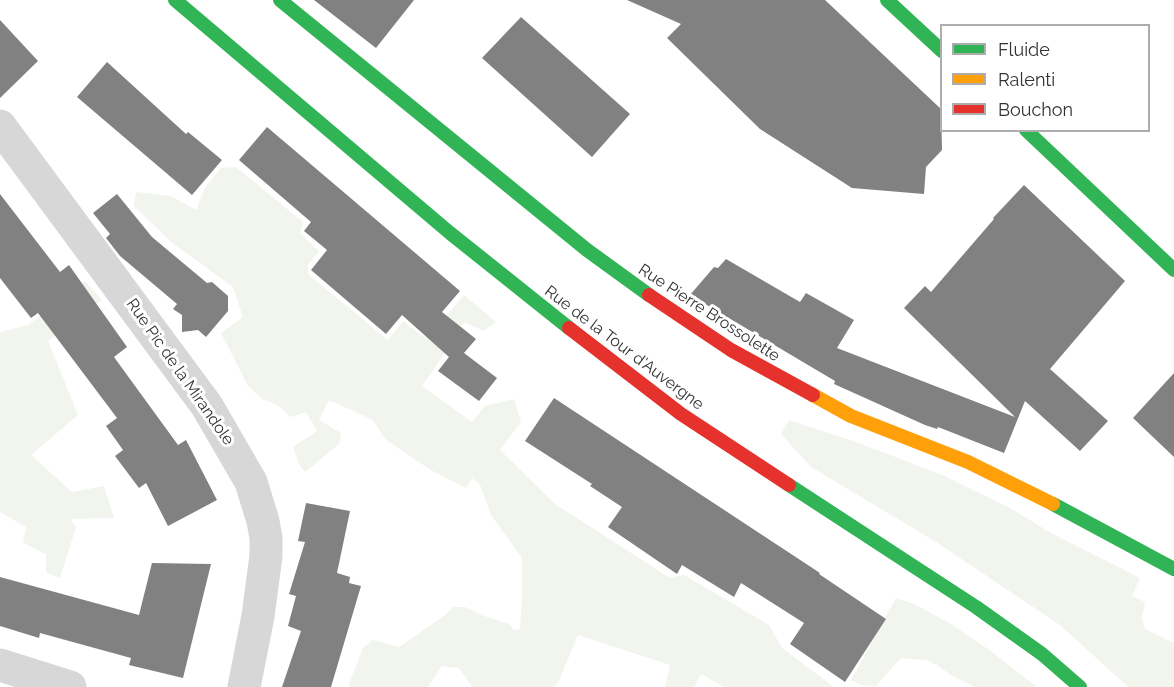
<!DOCTYPE html>
<style>
body{margin:0}
#map{position:relative;width:1174px;height:687px;overflow:hidden;background:#fff;font-family:Raleway,sans-serif}
canvas{display:block}
.legend{position:absolute;left:940px;top:24px;width:210px;height:108px;box-sizing:border-box;background:#fff;border:2px solid #adadad;margin:0;padding:8px 10px;list-style:none;font-size:18px;color:#333}
.legend li{display:flex;align-items:center;gap:12px;height:30px}
.legend b{width:30px;border:2px solid #adadad}
</style>
<div id="map">
<canvas width="1174" height="687"></canvas>
<ul class="legend">
<li><b style="height:8px;background:#30b455"></b>Fluide</li>
<li><b style="height:8px;background:#ff9f0a"></b>Ralenti</li>
<li><b style="height:8px;background:#e5322d"></b>Bouchon</li>
</ul>
</div>
<script>
const c = document.querySelector('canvas').getContext('2d');
c.lineJoin = 'round';
function paint(path, color) {
  c.fillStyle = color;
  c.fill(path, 'evenodd');
}
function shape(rows) {
  const path = new Path2D();
  for (const r of rows) {
    path.moveTo(r[0], r[1]);
    for (let i = 2; i < r.length; i += 2) path.lineTo(r[i], r[i + 1]);
  }
  return path;
}
function stroke(path, color, width, dash) {
  c.strokeStyle = color;
  c.lineWidth = width;
  c.lineCap = dash ? 'butt' : 'round';
  c.setLineDash(dash || []);
  c.stroke(path);
}
function drawText(font, color, halo, rows, align = 'center') {
  c.font = font + ' Raleway,sans-serif';
  c.lineWidth = 6;
  c.setLineDash([]);
  c.textBaseline = 'middle';
  c.strokeStyle = halo;
  c.fillStyle = color;
  for (const [text, x, y, turn = 0] of rows) {
    c.save();
    c.translate(x, y);
    c.rotate((+turn || 0) * Math.PI / 180);
    c.textAlign = isNaN(turn) ? turn : align;
    if (halo) c.strokeText(text, 0, 0);
    c.fillText(text, 0, 0);
    c.restore();
  }
}
paint(shape([
 [236,167,303,222,300,233,319,251,308,265,308,274,388,340,403,321,426,339,464,295,496,322,484,331,464,322,449,340,447,350,422,386,472,422,485,406,514,399,521,422,500,450,555,504,670,578,684,575,769,625,782,648,834,687,724,687,701,674,694,687,665,687,670,665,578,635,558,683,553,687,472,687,459,668,442,666,428,687,350,687,349,684,363,648,373,640,399,647,444,616,453,607,465,607,481,615,509,624,514,630,520,629,522,595,522,558,491,515,480,485,472,478,466,488,429,469,385,439,373,420,329,400,319,420,341,433,339,444,305,472,300,466,293,447,317,431,306,412,291,417,277,405,262,399,248,386,221,333,243,317,233,287,171,242,134,206,136,192,171,196,196,210,206,186,221,168],
 [85,281,102,300,48,341,78,415,31,455,72,492,104,486,114,518,70,519,76,527,60,578,46,572,46,554,23,543,26,527,0,512,0,332,28,325],
 [789,420,856,442,940,474,1010,508,1051,533,1140,578,1132,596,1145,602,1142,618,1145,629,1174,643,1174,687,1128,687,1060,625,933,540,811,467,781,434],
 [896,598,914,604,951,624,988,649,1037,687,975,687,952,676,937,665,927,660,901,658,876,686,861,685,851,680]
]), '#f1f5ed');
paint(shape([
 [314,0,414,0,376,48],
 [627,0,825,0,941,109,942,150,926,167,924,194,852,188,760,129,667,38,681,24],
 [521,17,630,114,592,157,482,58],
 [0,20,38,61,0,98],
 [107,62,186,134,188,132,222,160,192,195,77,97],
 [267,127,460,291,442,312,476,339,464,353,497,378,479,401,438,371,449,357,402,315,386,334,311,270,327,250,304,231,311,222,239,160],
 [1024,185,1125,281,1050,369,1108,421,1080,451,1025,401,1004,453,938,427,937,429,925,425,834,384,835,381,690,295,714,267,718,268,726,259,800,302,806,293,854,320,837,348,1015,417,904,308,925,286,931,292,994,219,993,218],
 [0,194,60,272,69,265,127,347,114,357,178,445,186,440,217,500,168,526,146,483,139,488,115,456,123,450,106,426,117,418,38,313,31,318,0,278],
 [117,194,152,237,207,283,212,282,228,296,228,311,206,337,198,330,182,332,182,315,173,309,177,304,120,256,106,238,110,234,93,213],
 [1174,373,1174,457,1133,418],
 [554,398,820,573,819,574,886,619,845,682,790,644,804,623,741,583,734,597,682,565,677,574,608,527,622,507,590,486,592,484,525,441],
 [306,503,350,511,337,573,350,577,349,583,361,586,331,687,282,687,301,631,288,626,296,596,289,594,305,542,298,541],
 [152,563,211,564,183,678,129,665,131,658,40,633,39,638,0,626,0,577,139,615]
]), '#818181');
stroke(shape([
 [0,126,207,406,251,482,263,521,266,538,266,556,258,616,244,687],
 [0,665,70,687]
]), '#d7d7d7', 33);
stroke(shape([
 [175,0,450,233,569,328],
 [280,0,587,250,649,295],
 [887,0,942,51],
 [1026,130,1174,270],
 [789,485,976,607,1042,654,1080,687],
 [1053,504,1174,569]
]), '#30b455', 14);
stroke(shape([
 [813,395,851,416,968,462,1053,504]
]), '#ff9f0a', 14);
stroke(shape([
 [649,295,731,350,813,395],
 [569,328,681,414,789,485]
]), '#e5322d', 14);
drawText('16px', '#333', '#fff', [
 ["Rue Pierre Brossolette",709,313,33],
 ["Rue de la Tour d'Auvergne",624,348,37],
 ["Rue Pic de la Mirandole",180,372,55]
]);
</script>
